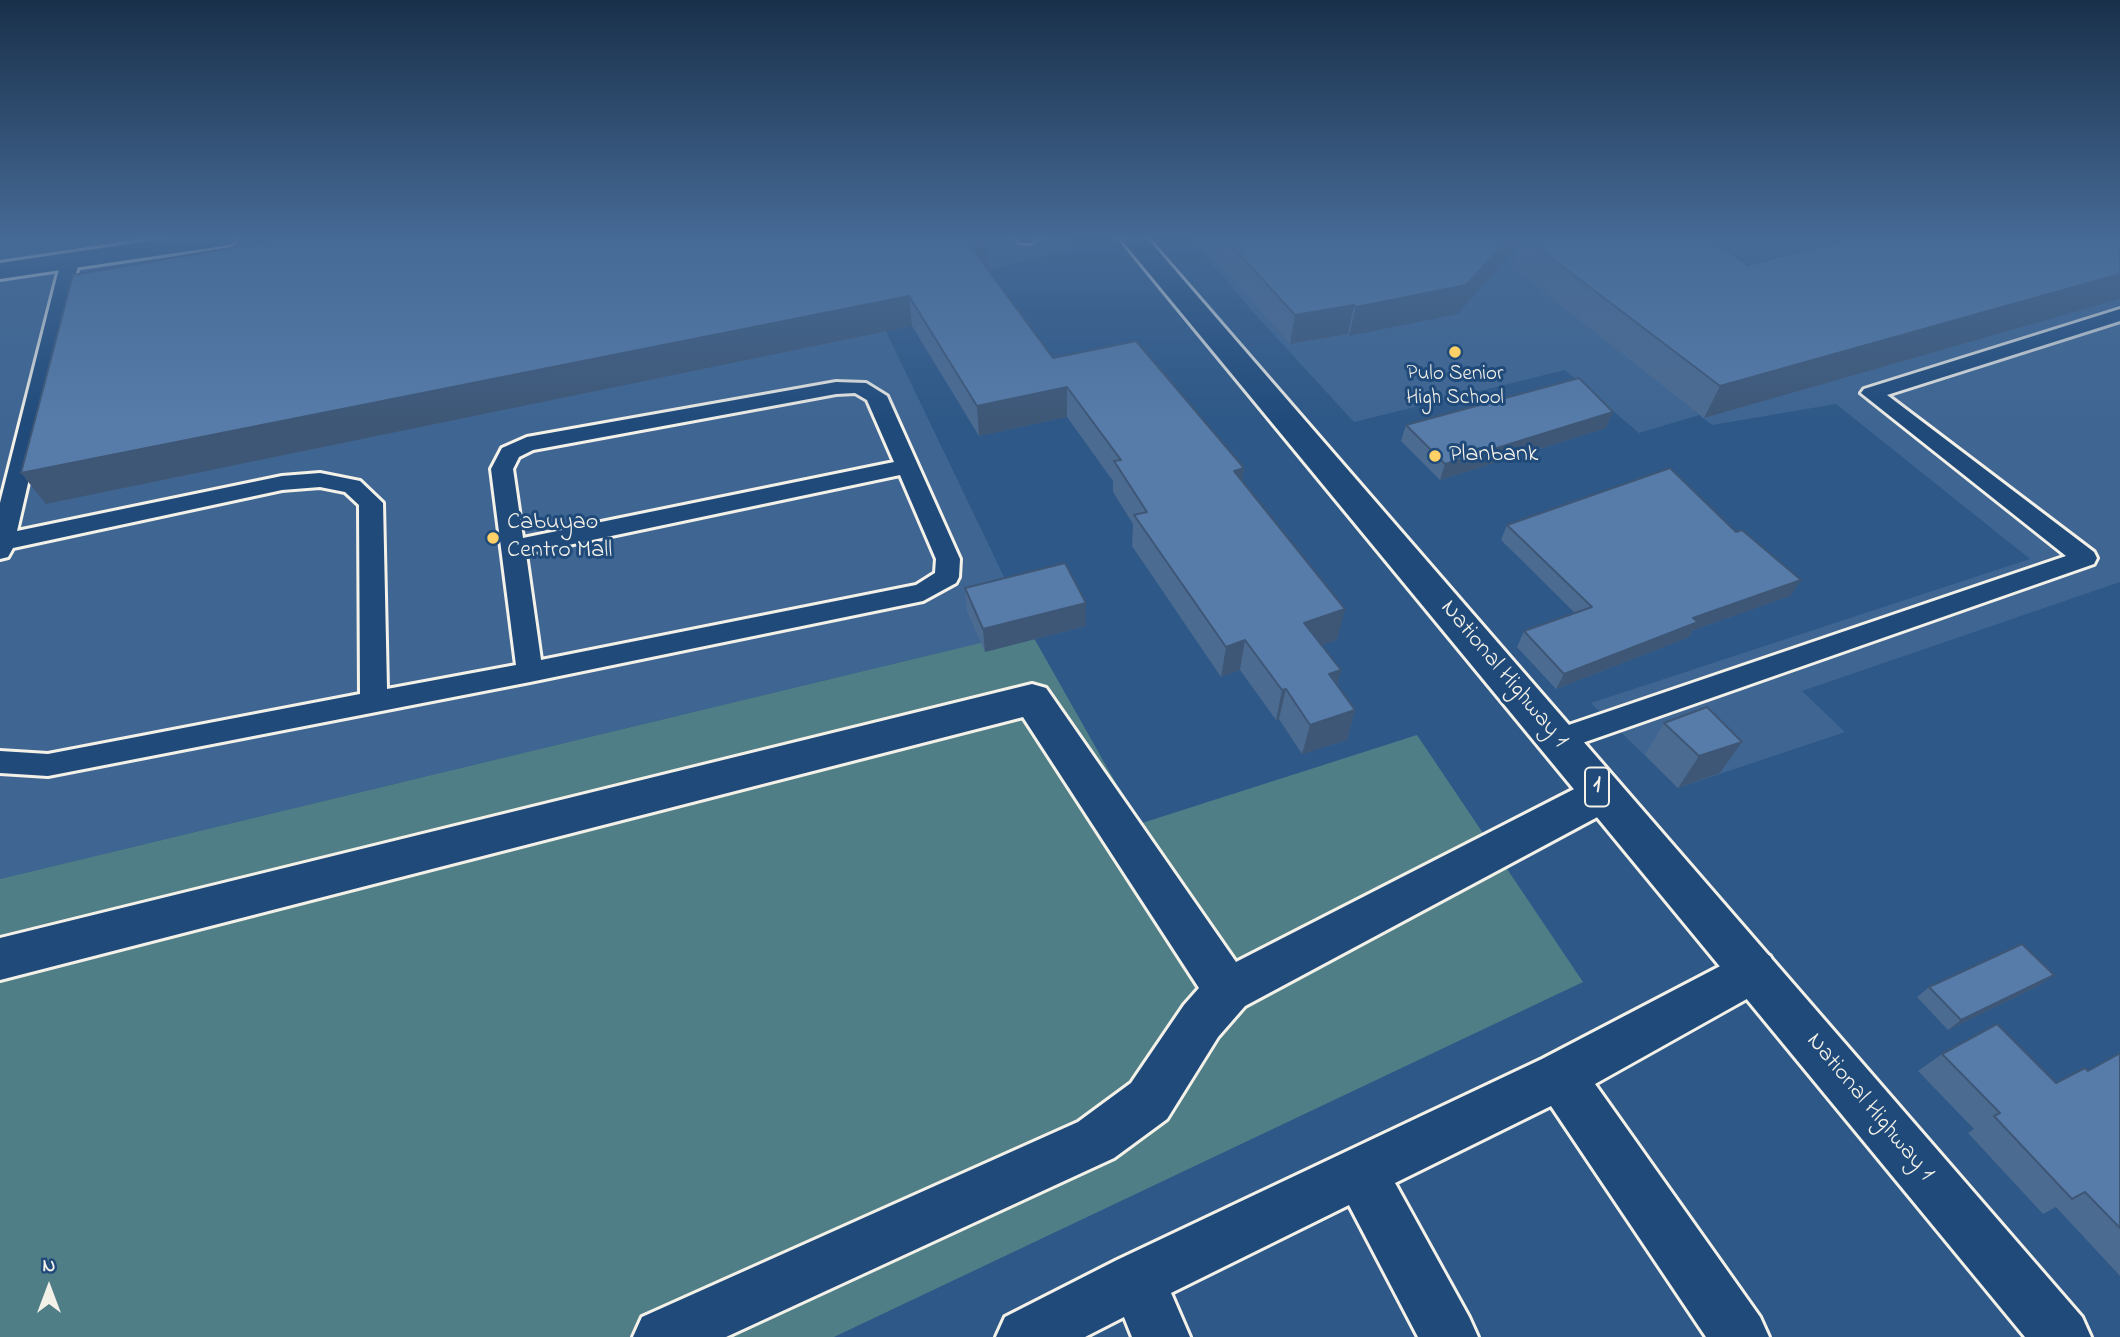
<!DOCTYPE html>
<style>
body{margin:0}
#map{position:relative;width:2120px;height:1337px;overflow:hidden;background:#2e5887;font-family:"Indie Flower",sans-serif}
canvas{display:block}
.north{position:absolute;left:14px;top:1253px;width:70px;height:70px;-webkit-text-stroke:5px #1f4a7a;paint-order:stroke;rotate:0deg;font-size:19px;font-weight:700;line-height:28px;text-align:center;color:#f4f1e8}
.north::after{content:'';display:block;margin:auto;width:24px;height:32px;background:#f4f1e8;clip-path:polygon(50% 0,100% 100%,50% 72%,0 100%)}
</style>
<div id="map">
<canvas width="2120" height="1337"></canvas>
<div class="north">N</div>
</div>
<script>
const c = document.querySelector('canvas').getContext('2d');
c.lineJoin = 'round';
function paint(path, color) {
  c.fillStyle = color;
  c.fill(path, 'evenodd');
}
function shape(rows) {
  const path = new Path2D();
  for (const r of rows) {
    path.moveTo(r[0], r[1]);
    for (let i = 2; i < r.length; i += 2) path.lineTo(r[i], r[i + 1]);
  }
  return path;
}
function stroke(path, color, width, dash) {
  c.strokeStyle = color;
  c.lineWidth = width;
  c.lineCap = dash ? 'butt' : 'round';
  c.setLineDash(dash || []);
  c.stroke(path);
}
function drawText(font, color, halo, rows, align = 'center') {
  c.font = font + ' "Indie Flower",sans-serif';
  c.lineWidth = 6;
  c.setLineDash([]);
  c.textBaseline = 'middle';
  c.strokeStyle = halo;
  c.fillStyle = color;
  for (const [text, x, y, turn = 0] of rows) {
    c.save();
    c.translate(x, y);
    c.rotate((+turn || 0) * Math.PI / 180);
    c.textAlign = isNaN(turn) ? turn : align;
    if (halo) c.strokeText(text, 0, 0);
    c.fillText(text, 0, 0);
    c.restore();
  }
}
paint(shape([
 [0,238,1068,238,1076,249,870,298,1030,631,0,879],
 [1190,238,2120,238,2120,582,1802,691,1845,732,1678,788,1591,703,2030,559,1836,404,1712,425,1699,415,1639,433,1565,370,1354,422,1254,313]
]), '#3f6693');
paint(shape([
 [1030,631,1139,824,1417,735,1583,982,834,1337,0,1337,0,879]
]), '#4f7e87');
const lane = shape([
 [1016,238,1039,238,1030,243,1019,242,1016,238],
 [70,255,79,261,17,531,282,476,320,473,360,481,383,503,387,689,516,665,491,469,502,448,527,437,836,382,866,383,887,396,960,559,959,577,956,583,923,601,530,682,48,776,0,773,0,751,48,754,360,694,359,505,345,492,320,487,282,490,13,548,8,557,0,559,0,503,61,261,70,255],
 [855,393,867,400,894,462,523,538,513,469,519,457,533,450,836,394,855,393],
 [900,475,936,559,935,573,916,585,541,660,526,554,900,475],
 [2120,309,2120,321,1887,395,2094,552,2097,558,2094,564,1568,748,1558,751,1548,748,1544,740,1548,732,2066,556,1861,393,1864,389,2120,309]
]);
const street = shape([
 [169,238,236,238,232,244,223,246,0,279,0,263,169,238],
 [1032,684,1046,688,1236,962,1588,782,1603,777,1618,782,1624,794,1618,806,1245,1006,1218,1037,1167,1119,1114,1158,726,1337,633,1337,642,1317,1078,1122,1131,1083,1184,1005,1199,988,1023,717,0,980,0,938,1032,684],
 [1753,949,1770,956,1777,971,1770,986,1595,1084,1760,1317,1769,1337,1706,1337,1551,1106,1395,1183,1469,1317,1478,1337,1418,1337,1349,1205,1171,1293,1190,1337,1132,1337,1124,1317,1085,1337,996,1337,1005,1317,1117,1260,1542,1059,1753,949]
]);
const highway = shape([
 [1120,238,1147,238,2082,1317,2091,1337,2025,1337,1120,238]
]);
stroke(lane, '#f4f1e8', 6);
stroke(street, '#f4f1e8', 6);
stroke(highway, '#f4f1e8', 6);
paint(lane, '#1f4a7a');
paint(street, '#1f4a7a');
paint(highway, '#1f4a7a');
paint(shape([
 [1214,238,1520,238,1517,247,1458,314,1349,336,1348,334,1290,344,1217,261,1219,245],
 [1521,238,1710,238,1748,265,2120,238,2120,299,1704,418,1512,267],
 [986,240,988,269,1053,358,1244,468,1242,481,1337,640,1321,645,1341,670,1337,684,1355,710,1347,740,1302,754,1279,719,1276,720,1240,670,1221,677,1132,546,1133,524,1113,492,1113,481,1067,417,979,436,912,326,46,504],
 [1406,425,1606,428,1440,480,1401,441],
 [1507,525,1790,596,1693,630,1689,637,1556,689,1517,647,1524,631,1575,613,1501,540],
 [965,588,1086,603,1086,626,985,652,967,611],
 [1664,723,1742,742,1720,773,1678,788,1645,755],
 [2040,985,1948,1030,1917,997,1929,987],
 [2120,1053,2120,1276,2056,1207,2043,1214,1968,1133,1974,1129,1918,1071,1942,1054,2056,1083,2088,1071]
]), '#4c6b91');
paint(shape([
 [1509,238,1520,238,1517,247,1458,314,1349,336,1356,307],
 [986,240,988,269,969,244],
 [2120,274,2120,299,1704,418,1720,386],
 [909,296,912,326,46,504,21,473],
 [1354,305,1348,334,1290,344,1295,315],
 [1067,387,1067,417,979,436,977,406],
 [1613,412,1606,428,1440,480,1445,464],
 [1244,468,1240,498,1234,471],
 [1801,580,1790,596,1693,630,1689,637,1556,689,1564,674,1693,618],
 [1086,603,1086,626,985,652,983,629],
 [1345,609,1337,640,1297,653,1304,623],
 [1245,640,1240,670,1221,677,1226,647],
 [1341,670,1333,700,1329,674],
 [1286,689,1279,719,1276,720,1282,690],
 [1355,710,1347,740,1302,754,1310,725],
 [1742,742,1720,773,1678,788,1699,756],
 [2054,975,2040,985,1948,1030,1961,1020]
]), '#3e5776');
const building = shape([
 [288,238,985,238,986,240,969,244,1053,358,1136,341,1244,468,1234,471,1345,609,1304,623,1341,670,1329,674,1355,710,1310,725,1286,689,1282,690,1245,640,1226,647,1134,515,1147,512,1114,461,1121,460,1067,387,977,406,909,296,21,473,73,275,288,238],
 [1225,238,1509,238,1466,285,1356,307,1354,305,1295,315,1225,238],
 [1525,238,1710,238,1748,265,1849,238,2120,238,2120,274,1720,386,1525,238],
 [1579,378,1613,412,1445,464,1406,425,1579,378],
 [1670,468,1736,532,1742,530,1801,580,1693,618,1698,622,1564,674,1524,631,1592,607,1507,525,1670,468],
 [1065,563,1086,603,983,629,965,588,1065,563],
 [1707,707,1742,742,1699,756,1664,723,1707,707],
 [2022,944,2054,975,1961,1020,1929,987,2022,944],
 [1997,1024,2056,1083,2085,1068,2088,1071,2120,1053,2120,1228,2085,1192,2072,1199,1994,1116,2000,1113,1942,1054,1997,1024]
]);
paint(building, '#587ca9');
stroke(building, '#3e5776', 2);
const sky = c.createLinearGradient(0, 0, 0, 425);
sky.addColorStop(0, '#19304a');
sky.addColorStop(0.56, '#466a96');
sky.addColorStop(1, '#466a9600');
c.fillStyle = sky;
c.fillRect(0, 0, 2120, 425);
for (const [x, y, r, color] of [
 [1455,352,7,"#ffd166"],
 [1435,456,7,"#ffd166"],
 [493,538,7,"#ffd166"]
]) {
  const dot = new Path2D();
  dot.arc(x, y, r, 0, 2 * Math.PI);
  c.fillStyle = color;
  c.fill(dot);
  stroke(dot, '#1f4a7a', 2.5);
}
drawText('21px', '#f4f1e8', '#1f4a7a', [
 ["Pulo Senior",1455,376],
 ["High School",1455,400]
]);
for (const [x, y, w] of [
 [1597,787,24]
]) {
  const box = new Path2D();
  box.roundRect(x - w / 2, y - 19.5, w, 39, 5);
  c.fillStyle = '#1f4a7a';
  c.fill(box);
  stroke(box, '#f4f1e8', 2);
}
drawText('bold 23px', '#f4f1e8', null, [
 ["1",1597,787]
]);
drawText('24px', '#f4f1e8', '#1f4a7a', [
 ["Planbank",1449,456],
 ["Cabuyao",507,524],
 ["Centro Mall",507,552]
], 'left');
drawText('24px', '#f4f1e8', '#1f4a7a', [
 ["National Highway 1",1503,675,50],
 ["National Highway 1",1869,1108,50]
]);
</script>
